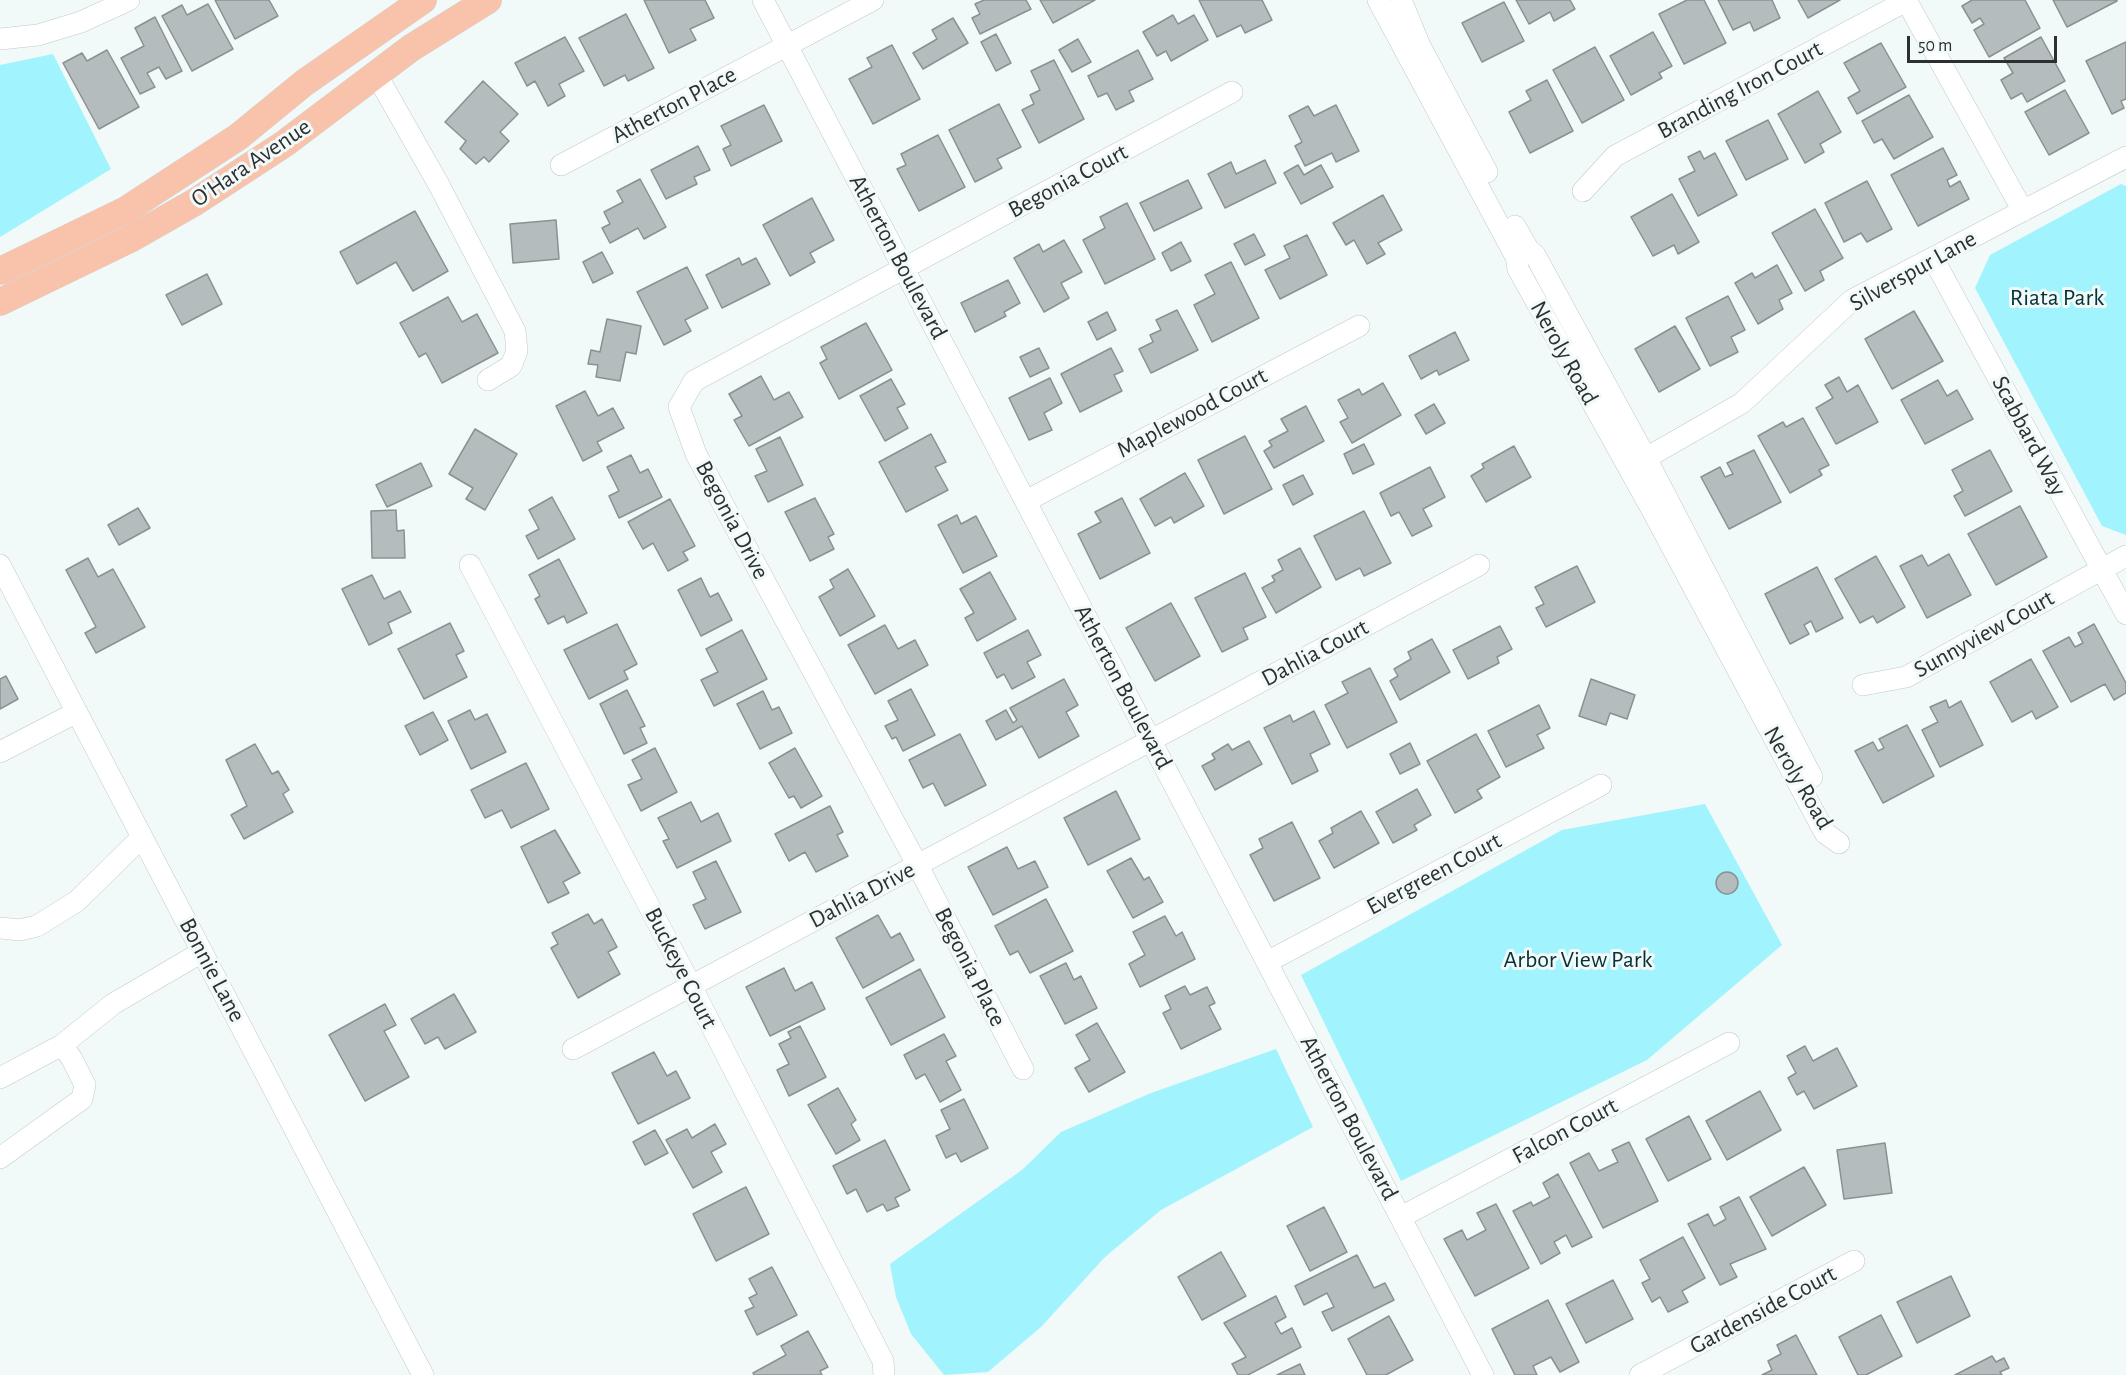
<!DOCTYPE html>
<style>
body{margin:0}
#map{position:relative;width:2126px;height:1375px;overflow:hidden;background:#f1f9f9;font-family:"Alegreya Sans",sans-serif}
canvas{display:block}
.scale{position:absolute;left:1907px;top:36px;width:150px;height:27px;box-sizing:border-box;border:3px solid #2d3030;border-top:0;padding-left:8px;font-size:18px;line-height:21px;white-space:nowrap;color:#2d3030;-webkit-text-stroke:4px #f1f9f9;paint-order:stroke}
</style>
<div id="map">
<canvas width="2126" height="1375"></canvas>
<div class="scale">50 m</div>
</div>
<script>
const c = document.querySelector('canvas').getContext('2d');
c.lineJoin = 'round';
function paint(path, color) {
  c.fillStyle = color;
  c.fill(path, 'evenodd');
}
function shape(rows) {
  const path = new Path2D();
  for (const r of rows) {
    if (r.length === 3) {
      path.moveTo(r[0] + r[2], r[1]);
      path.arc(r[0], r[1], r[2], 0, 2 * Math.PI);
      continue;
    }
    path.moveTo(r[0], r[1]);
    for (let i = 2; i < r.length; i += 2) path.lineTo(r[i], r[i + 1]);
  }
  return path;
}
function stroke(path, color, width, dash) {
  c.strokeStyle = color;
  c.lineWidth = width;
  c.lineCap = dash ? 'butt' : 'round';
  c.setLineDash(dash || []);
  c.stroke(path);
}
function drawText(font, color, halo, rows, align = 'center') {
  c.font = font + ' "Alegreya Sans",sans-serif';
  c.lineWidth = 6;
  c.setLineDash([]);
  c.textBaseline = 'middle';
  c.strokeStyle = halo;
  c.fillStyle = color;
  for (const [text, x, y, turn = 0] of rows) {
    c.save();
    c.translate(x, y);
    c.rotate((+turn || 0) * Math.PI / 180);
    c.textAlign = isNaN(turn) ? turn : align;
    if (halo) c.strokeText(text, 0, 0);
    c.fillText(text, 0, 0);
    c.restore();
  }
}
paint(shape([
 [53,54,111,169,0,237,0,65],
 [2121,184,2126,186,2126,535,2102,526,1975,288,1990,255],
 [1705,804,1782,945,1647,1060,1401,1181,1301,975,1562,830],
 [1276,1049,1313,1127,1161,1210,1105,1257,1041,1327,988,1372,944,1375,911,1334,896,1297,890,1264,1022,1170,1061,1132,1151,1093]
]), '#a1f4fd');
const building = shape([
 [215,0,269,0,278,16,235,39,215,0],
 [644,0,705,0,714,18,690,29,696,40,669,53,644,0],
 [984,0,1026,0,1031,9,980,34,972,18,980,14,975,4,984,0],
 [1040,0,1095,0,1053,23,1040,0],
 [1199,0,1262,0,1272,20,1245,33,1241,25,1217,37,1199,0],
 [1516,0,1570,0,1575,9,1554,21,1550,12,1529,24,1516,0],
 [1687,0,1704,0,1726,43,1684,64,1659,14,1687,0],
 [1718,0,1772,0,1780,18,1754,31,1750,22,1733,30,1718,0],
 [1798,0,1840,0,1808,18,1798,0],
 [1972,0,2025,0,2040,28,1989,57,1974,30,1984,24,1980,18,1972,23,1962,6,1972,0],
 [2053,0,2117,0,2117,1,2067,27,2053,0],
 [1504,2,1524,41,1482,62,1462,23,1504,2],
 [208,4,233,49,192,71,162,16,182,5,187,15,208,4],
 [626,14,654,68,628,81,625,75,604,86,579,38,626,14],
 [1173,15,1178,24,1194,15,1208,40,1171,61,1166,51,1157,56,1143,32,1173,15],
 [155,17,182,71,166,79,159,67,147,73,155,87,140,94,121,58,144,46,135,28,155,17],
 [953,18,968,43,923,69,913,53,937,39,932,30,953,18],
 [1653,32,1672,66,1659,73,1662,78,1631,95,1610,56,1653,32],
 [996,34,1011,63,996,71,981,42,996,34],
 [565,37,584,71,559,84,565,96,548,106,535,81,527,86,515,63,565,37],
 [2041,37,2065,81,2027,102,2022,93,2011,99,2001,80,2013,73,2004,58,2041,37],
 [1078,39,1091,62,1072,72,1059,50,1078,39],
 [2126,42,2126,99,2121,101,2124,108,2112,114,2086,61,2126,42],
 [1881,43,1906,87,1857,114,1848,98,1860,91,1844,63,1881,43],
 [892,45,920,99,873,124,849,79,872,67,867,58,892,45],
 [1595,47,1624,100,1582,123,1553,70,1595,47],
 [107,50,139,107,99,129,63,63,82,53,87,61,107,50],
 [1138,50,1153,79,1129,91,1134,101,1116,110,1107,93,1098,97,1088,76,1138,50],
 [1054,60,1084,119,1039,143,1022,110,1034,104,1030,95,1040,90,1031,71,1054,60],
 [1547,80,1573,131,1530,153,1509,112,1531,100,1526,91,1547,80],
 [483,81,518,114,500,132,509,141,489,162,484,157,476,164,460,149,466,141,445,122,483,81],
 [2065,90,2089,133,2049,155,2025,112,2065,90],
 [1818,91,1841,132,1820,144,1824,152,1805,163,1778,114,1818,91],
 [1909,95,1933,137,1894,159,1882,139,1874,143,1862,121,1909,95],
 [999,104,1021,147,997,159,1002,168,975,182,949,130,999,104],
 [764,105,782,141,731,166,723,149,731,145,721,126,764,105],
 [1336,105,1359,151,1336,162,1332,153,1305,166,1295,146,1302,142,1289,116,1308,106,1314,116,1336,105],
 [1768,120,1788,159,1746,180,1726,141,1768,120],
 [938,135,965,187,919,211,897,169,906,165,901,154,938,135],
 [698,146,710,170,694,177,697,184,666,199,651,170,698,146],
 [1943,148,1957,175,1947,180,1950,187,1960,181,1969,199,1918,226,1891,175,1943,148],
 [1700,151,1704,159,1715,153,1737,195,1698,216,1679,179,1695,171,1688,157,1700,151],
 [1265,160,1276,183,1225,208,1208,174,1231,162,1236,174,1265,160],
 [1298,165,1304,175,1321,165,1333,187,1301,204,1284,173,1298,165],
 [640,179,666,227,644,239,638,228,610,243,602,228,610,224,604,212,623,202,617,191,640,179],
 [1188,180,1202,208,1154,231,1140,203,1188,180],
 [1867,181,1892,229,1867,242,1861,233,1844,242,1825,203,1867,181],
 [1672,194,1699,242,1678,254,1674,245,1653,256,1631,217,1672,194],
 [1383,195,1402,230,1378,243,1385,254,1367,264,1354,240,1346,245,1333,223,1383,195],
 [812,198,834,240,810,253,815,262,790,276,763,225,812,198],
 [1127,203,1155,259,1105,284,1083,240,1105,228,1100,217,1127,203],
 [1815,209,1843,258,1820,271,1824,280,1805,291,1772,233,1815,209],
 [415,211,448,271,413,291,396,262,357,284,340,252,415,211],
 [556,220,559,259,513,263,510,224,556,220],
 [1254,234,1265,255,1245,265,1234,244,1254,234],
 [1307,235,1327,275,1280,299,1265,270,1290,258,1284,246,1307,235],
 [1064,240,1082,272,1061,283,1069,298,1044,312,1014,258,1039,244,1043,252,1064,240],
 [1181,242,1191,261,1171,271,1162,253,1181,242],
 [602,252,613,273,593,283,583,262,602,252],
 [739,258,742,265,756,258,770,284,722,308,706,275,739,258],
 [1231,262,1259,318,1212,342,1194,305,1215,294,1205,275,1231,262],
 [1777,265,1792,293,1779,300,1783,309,1758,324,1735,283,1752,273,1755,278,1777,265],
 [687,267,708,308,685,320,691,331,664,345,637,292,687,267],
 [207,274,222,304,182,325,166,295,207,274],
 [1008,280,1020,303,1004,312,1006,316,975,332,961,303,1008,280],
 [1728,296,1745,330,1731,337,1738,352,1710,366,1686,318,1728,296],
 [448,297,462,322,477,314,498,353,442,383,426,353,419,357,400,323,448,297],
 [1177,310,1198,350,1151,373,1139,349,1153,342,1150,335,1161,330,1156,320,1177,310],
 [1914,311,1943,361,1892,389,1865,339,1914,311],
 [1107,312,1116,330,1097,340,1088,322,1107,312],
 [607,319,641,326,636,354,626,352,620,381,596,377,598,365,588,364,591,350,600,352,607,319],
 [866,323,892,370,839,399,820,363,827,359,821,347,866,323],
 [1675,326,1700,369,1659,392,1635,349,1675,326],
 [1455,332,1469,360,1439,375,1437,370,1421,379,1409,356,1455,332],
 [1039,348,1049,368,1030,377,1020,357,1039,348],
 [1111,348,1123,371,1114,375,1122,391,1080,412,1061,374,1111,348],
 [761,376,774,400,789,392,803,417,749,446,734,420,742,416,729,394,761,376],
 [1839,377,1847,392,1858,385,1878,422,1836,444,1816,408,1833,398,1825,385,1839,377],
 [1050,378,1062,403,1044,413,1052,430,1029,440,1009,398,1050,378],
 [891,379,905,404,897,408,908,428,885,441,860,396,891,379],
 [1938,380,1947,396,1957,390,1973,419,1925,444,1901,400,1938,380],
 [1383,383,1401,415,1352,443,1340,422,1348,418,1338,400,1359,389,1362,395,1383,383],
 [585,391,598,416,613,408,624,428,597,442,602,451,583,461,556,406,585,391],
 [1434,404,1445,423,1426,434,1415,415,1434,404],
 [1306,406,1324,441,1274,468,1264,451,1272,446,1269,441,1288,431,1281,419,1306,406],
 [1803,418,1829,465,1819,470,1822,475,1790,493,1758,436,1783,422,1786,427,1803,418],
 [475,429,517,454,485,510,466,499,473,488,449,474,475,429],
 [931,434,946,462,935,467,948,490,906,512,879,462,931,434],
 [1245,436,1272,489,1224,514,1198,460,1245,436],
 [780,437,803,485,768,502,755,476,767,471,756,449,780,437],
 [1364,444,1374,464,1353,474,1344,454,1364,444],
 [1514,446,1531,477,1486,502,1471,476,1484,468,1482,464,1514,446],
 [1754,450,1781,502,1729,529,1701,477,1720,467,1725,477,1733,474,1727,463,1754,450],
 [1990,450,2012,491,1965,516,1954,496,1963,491,1952,470,1990,450],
 [631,455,640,473,648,469,662,497,619,518,609,496,619,491,607,467,631,455],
 [421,463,432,486,387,507,376,485,421,463],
 [1430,467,1445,497,1423,509,1432,526,1412,536,1399,512,1391,516,1380,493,1430,467],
 [1185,473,1204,506,1174,523,1171,517,1155,526,1140,499,1185,473],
 [1303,475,1313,494,1293,505,1283,485,1303,475],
 [552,497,575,539,538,559,526,536,539,529,529,510,552,497],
 [815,498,834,534,828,537,834,549,810,561,785,512,815,498],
 [1122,498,1150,553,1100,579,1078,534,1101,522,1095,512,1122,498],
 [670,499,695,546,683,552,688,560,668,571,653,543,643,549,628,522,670,499],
 [2020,506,2047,557,1996,585,1968,534,2020,506],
 [138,508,150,528,119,545,108,525,138,508],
 [396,510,397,531,404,530,405,558,372,558,371,511,396,510],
 [1364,511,1391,563,1364,576,1360,568,1336,580,1314,536,1364,511],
 [957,515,961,524,976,516,997,556,963,573,938,525,957,515],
 [1300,548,1321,587,1276,613,1262,588,1275,581,1272,576,1283,570,1278,560,1300,548],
 [1949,554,1971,595,1927,618,1900,566,1922,555,1928,566,1949,554],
 [1876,556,1905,607,1877,623,1873,616,1860,623,1835,579,1876,556],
 [88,558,98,577,113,569,145,627,96,653,85,633,96,627,66,570,88,558],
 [559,559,587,613,567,623,564,616,548,624,535,599,540,596,529,575,559,559],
 [1577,566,1595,602,1546,627,1536,608,1544,604,1535,587,1577,566],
 [1817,567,1843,618,1816,632,1811,621,1804,625,1809,634,1790,644,1765,594,1817,567],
 [848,569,875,616,840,636,819,597,834,588,830,580,848,569],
 [990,572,1016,619,977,641,965,618,974,613,960,589,990,572],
 [1245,573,1266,617,1243,628,1248,639,1222,652,1195,598,1245,573],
 [372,575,384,599,400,591,411,612,388,623,392,633,369,645,342,589,372,575],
 [701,578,710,597,718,593,732,620,701,636,678,590,701,578],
 [1171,603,1200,656,1155,681,1126,628,1171,603],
 [450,623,464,651,456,655,467,677,424,699,398,649,450,623],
 [617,624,637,664,624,671,628,679,589,699,564,650,617,624],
 [2094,624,2126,683,2126,693,2114,700,2105,684,2071,702,2043,651,2069,637,2075,647,2083,643,2078,633,2094,624],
 [885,625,898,649,915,640,928,665,875,694,848,645,885,625],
 [1500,626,1512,649,1497,657,1499,663,1468,679,1453,650,1500,626],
 [742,630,767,679,714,706,701,680,718,672,706,649,742,630],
 [1028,630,1041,655,1027,662,1035,677,1012,689,1004,674,997,678,984,653,1028,630],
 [1432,639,1450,672,1400,700,1390,681,1398,676,1394,669,1411,659,1408,652,1432,639],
 [2031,659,2058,707,2036,719,2032,711,2012,722,1990,682,2031,659],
 [1370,668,1397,722,1347,748,1325,705,1348,693,1342,682,1370,668],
 [6,676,18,699,0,709,0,679,6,676],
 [1064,679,1078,705,1066,712,1079,736,1039,758,1022,726,996,740,986,721,1006,710,1013,723,1017,720,1010,708,1064,679],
 [1591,679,1635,695,1627,719,1610,713,1606,725,1579,716,1591,679],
 [911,689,935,735,903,751,896,737,892,739,885,726,898,720,888,701,911,689],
 [627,690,645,726,640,728,647,743,624,754,600,704,627,690],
 [763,691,772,710,779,707,792,733,760,749,737,704,763,691],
 [1946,700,1949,708,1961,701,1983,745,1940,767,1922,730,1938,722,1930,707,1946,700],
 [1539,705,1550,728,1537,735,1544,748,1506,767,1488,731,1539,705],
 [470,710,475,720,487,714,506,752,471,769,448,721,470,710],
 [1314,711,1330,744,1310,754,1318,771,1292,784,1264,728,1290,715,1293,722,1314,711],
 [433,712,448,740,420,755,405,726,433,712],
 [1907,725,1934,776,1883,803,1855,751,1873,742,1878,751,1884,748,1879,739,1907,725],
 [960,734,986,785,945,806,933,783,923,788,909,760,960,734],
 [1476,734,1500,777,1477,790,1482,798,1455,813,1427,761,1476,734],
 [1249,741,1262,764,1215,790,1202,766,1215,759,1212,754,1228,744,1232,750,1249,741],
 [1410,743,1420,764,1400,774,1390,754,1410,743],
 [255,744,272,774,278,771,289,790,283,794,293,812,244,839,231,815,247,806,226,760,255,744],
 [655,748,677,792,641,811,628,785,642,779,632,760,655,748],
 [795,748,822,796,801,808,794,796,789,798,769,763,795,748],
 [526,763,549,809,511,828,502,810,485,818,471,790,526,763],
 [1417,789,1431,815,1414,825,1417,830,1393,843,1376,812,1417,789],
 [1116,791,1140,839,1088,865,1064,818,1116,791],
 [691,802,701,822,718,813,731,841,677,868,663,841,669,839,658,818,691,802],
 [830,806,843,832,837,835,848,856,816,872,805,852,789,861,775,834,830,806],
 [1361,811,1379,843,1334,868,1319,841,1333,833,1331,828,1361,811],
 [1292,822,1320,878,1274,901,1250,855,1263,848,1259,839,1292,822],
 [555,830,580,873,563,882,569,893,548,903,521,847,555,830],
 [1007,847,1018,869,1035,861,1048,887,993,915,968,867,1007,847],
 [1131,858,1144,880,1149,877,1163,902,1133,918,1107,871,1131,858],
 [716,861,741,912,705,929,693,905,706,899,693,872,716,861],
 [1727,883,11],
 [1046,899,1073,951,1030,973,1018,951,1010,955,995,926,1046,899],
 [588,914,594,924,602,919,617,947,608,952,620,974,578,998,551,948,558,944,552,933,588,914],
 [878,915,891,938,900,933,914,960,863,988,836,938,878,915],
 [1165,916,1176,936,1182,932,1195,959,1140,987,1129,964,1145,955,1133,932,1165,916],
 [1066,963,1074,980,1081,976,1097,1008,1065,1024,1040,976,1066,963],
 [784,968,795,991,812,982,825,1009,770,1036,746,987,784,968],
 [920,969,945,1017,891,1045,866,998,920,969],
 [1185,986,1190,995,1207,987,1215,1003,1209,1006,1221,1029,1181,1049,1163,1013,1171,1009,1165,996,1185,986],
 [454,994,476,1032,445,1049,438,1037,425,1044,411,1019,454,994],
 [385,1004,396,1025,384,1031,409,1077,365,1101,329,1035,385,1004],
 [1097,1023,1125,1072,1089,1092,1075,1068,1090,1060,1076,1035,1097,1023],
 [800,1026,826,1077,789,1096,777,1070,789,1064,779,1044,791,1038,788,1032,800,1026],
 [944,1034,956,1056,946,1061,961,1090,940,1102,925,1074,916,1079,904,1055,944,1034],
 [1805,1046,1813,1061,1837,1048,1857,1086,1814,1109,1804,1091,1797,1095,1788,1078,1796,1073,1787,1056,1805,1046],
 [654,1052,667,1076,676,1071,690,1098,638,1124,612,1073,654,1052],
 [838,1088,856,1120,851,1124,860,1140,836,1154,808,1105,838,1088],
 [1760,1091,1781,1130,1727,1160,1706,1121,1760,1091],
 [964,1099,988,1148,961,1162,956,1153,946,1158,936,1136,950,1129,941,1110,964,1099],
 [1689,1116,1711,1159,1668,1181,1646,1139,1689,1116],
 [715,1124,726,1144,711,1152,722,1172,693,1188,666,1140,687,1129,692,1138,715,1124],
 [655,1130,668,1153,645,1165,633,1142,655,1130],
 [885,1140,910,1190,895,1198,899,1206,887,1211,883,1204,867,1212,856,1189,847,1194,833,1166,885,1140],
 [1629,1142,1658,1201,1603,1228,1570,1163,1589,1153,1599,1171,1618,1162,1612,1150,1629,1142],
 [1885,1143,1892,1193,1844,1199,1837,1150,1885,1143],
 [1804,1167,1826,1205,1772,1236,1750,1197,1804,1167],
 [1558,1174,1592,1237,1572,1247,1566,1235,1554,1242,1560,1253,1541,1264,1513,1211,1531,1202,1533,1206,1550,1197,1543,1183,1558,1174],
 [746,1187,769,1234,716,1261,693,1214,746,1187],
 [1739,1197,1766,1249,1730,1264,1737,1277,1720,1285,1688,1224,1708,1214,1714,1226,1726,1219,1720,1207,1739,1197],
 [1496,1204,1529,1268,1475,1296,1444,1239,1462,1230,1467,1240,1486,1230,1477,1213,1496,1204],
 [1324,1207,1347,1252,1310,1271,1287,1226,1324,1207],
 [1683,1237,1705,1278,1682,1291,1688,1302,1668,1312,1660,1297,1652,1302,1642,1283,1650,1279,1640,1260,1683,1237],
 [1221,1252,1246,1296,1202,1320,1178,1277,1221,1252],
 [1357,1255,1374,1288,1385,1283,1394,1300,1332,1331,1322,1312,1334,1307,1327,1293,1304,1305,1295,1286,1357,1255],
 [772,1267,797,1315,757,1335,745,1311,754,1307,749,1298,757,1294,749,1279,772,1267],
 [1951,1276,1970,1316,1917,1343,1897,1302,1951,1276],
 [1613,1280,1633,1319,1586,1343,1566,1304,1613,1280],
 [1276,1296,1286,1317,1275,1323,1281,1334,1292,1328,1301,1347,1248,1375,1238,1375,1232,1364,1246,1357,1224,1323,1276,1296],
 [1548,1300,1579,1362,1560,1372,1551,1357,1533,1366,1537,1375,1515,1375,1492,1329,1548,1300],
 [1881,1315,1902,1356,1866,1375,1858,1375,1839,1337,1881,1315],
 [1389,1316,1413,1360,1386,1375,1367,1375,1348,1339,1389,1316],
 [808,1331,828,1367,820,1371,822,1375,754,1375,753,1373,786,1355,781,1346,808,1331],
 [1796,1335,1817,1375,1762,1375,1772,1370,1768,1361,1781,1354,1777,1345,1796,1335],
 [1992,1356,1996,1362,2004,1358,2009,1368,2000,1372,2002,1375,1955,1375,1992,1356],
 [1300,1364,1305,1375,1277,1375,1300,1364]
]);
paint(building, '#b5bcbd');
stroke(building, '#8a9191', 1.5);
const minor = shape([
 [763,0,1483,1375],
 [1378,0,1516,257,1518,269,1652,510,1825,833,1839,843],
 [1401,0,1420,46,1487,172],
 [1906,0,2023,211],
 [0,39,38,35,81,22,129,0],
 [376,74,439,185,515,331,517,351,511,366,488,380],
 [561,165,873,0],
 [1583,191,1615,156,1908,0],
 [1515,226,1528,249,1535,255,1646,458,1812,777],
 [1933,258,2126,614],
 [1634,465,1742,403,1852,300,2126,157],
 [1026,501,1359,326],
 [0,565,423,1375],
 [470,565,691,986,883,1361,884,1375],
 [1863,685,1906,677,2126,556],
 [0,752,77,712],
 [0,928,20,930,37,926,77,901,142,837],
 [1267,962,1601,785],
 [573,1049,1479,565],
 [1023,1069,918,866,696,454,679,407,694,381,1232,92],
 [0,1078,62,1045,113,1004,202,952],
 [0,1158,82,1099,85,1085,72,1059,62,1045],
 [1401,1217,1729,1043],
 [1640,1375,1854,1261]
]);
const major = shape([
 [0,271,126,210,238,137,304,83,423,0],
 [0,302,130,239,195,202,284,144,411,48,488,0]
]);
stroke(minor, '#c1c9ca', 22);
stroke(major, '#d5d6d6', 28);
stroke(minor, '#fff', 21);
stroke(major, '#f8c3aa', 27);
drawText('24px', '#2d3030', '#f1f9f9', [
 ["Branding Iron Court",1740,90,-28],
 ["Atherton Place",674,105,-28],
 ["O'Hara Avenue",251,163,-34],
 ["Begonia Court",1068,181,-28],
 ["Atherton Boulevard",898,257,62],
 ["Silverspur Lane",1913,271,-29],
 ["Neroly Road",1564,353,61],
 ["Maplewood Court",1192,413,-28],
 ["Scabbard Way",2029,436,62],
 ["Begonia Drive",732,520,62],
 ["Sunnyview Court",1984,634,-29],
 ["Dahlia Court",1315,653,-28],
 ["Atherton Boulevard",1123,687,62],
 ["Neroly Road",1798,778,60],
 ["Evergreen Court",1434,874,-28],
 ["Dahlia Drive",862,895,-28],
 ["Begonia Place",970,967,63],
 ["Buckeye Court",681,968,63],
 ["Bonnie Lane",212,970,62],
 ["Atherton Boulevard",1349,1118,62],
 ["Falcon Court",1565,1131,-28],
 ["Gardenside Court",1763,1310,-28]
]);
drawText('24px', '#063237', '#f1f9f9', [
 ["Riata Park",2057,298],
 ["Arbor View Park",1578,960]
]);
</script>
